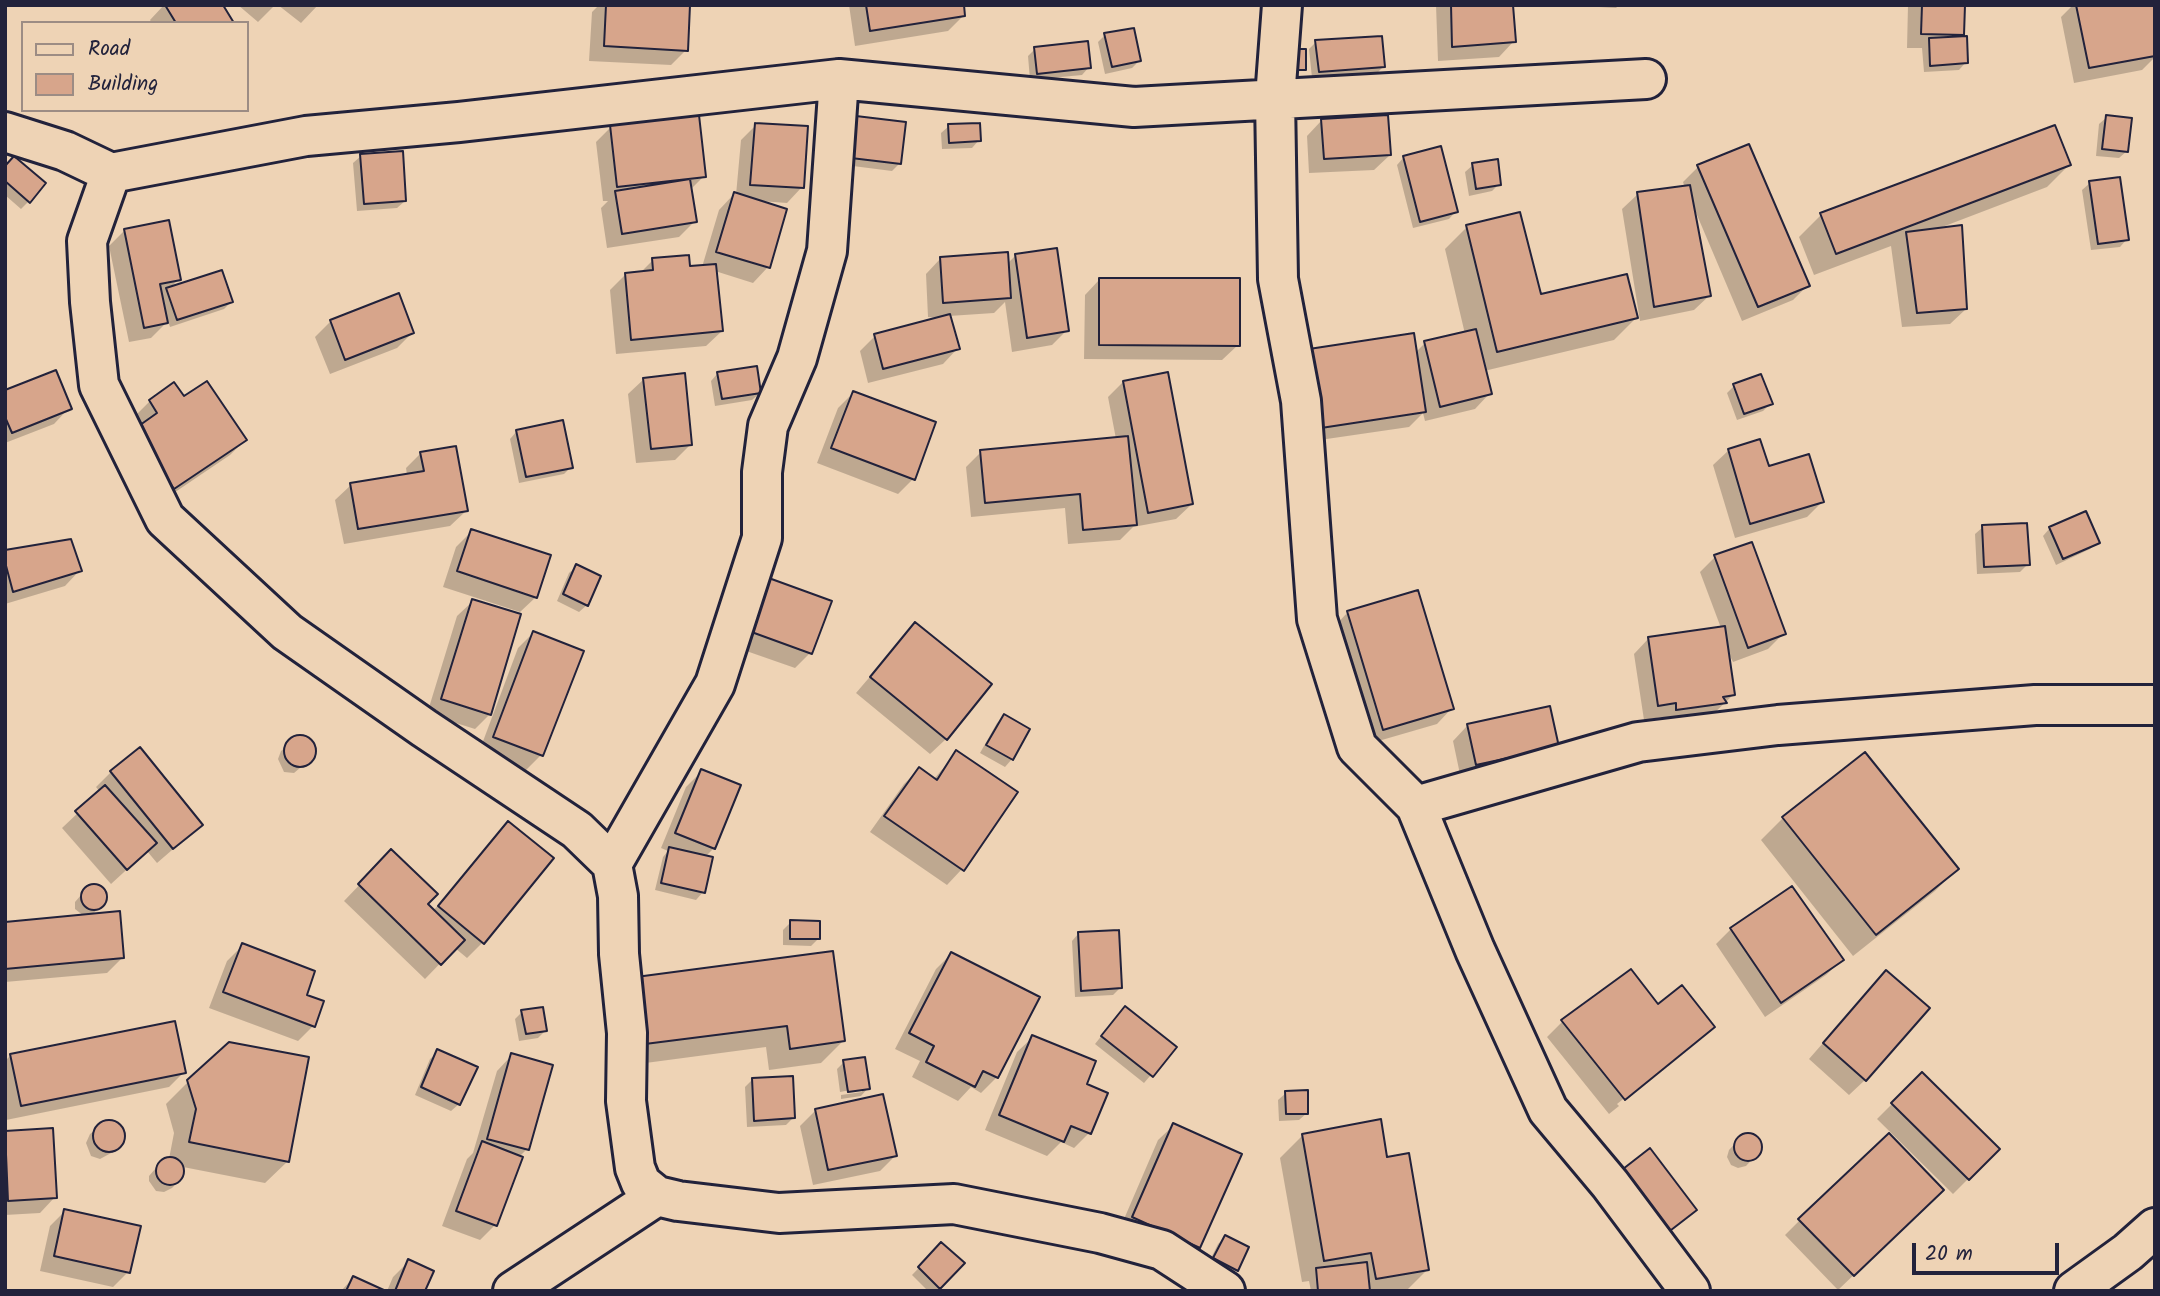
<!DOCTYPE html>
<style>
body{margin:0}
#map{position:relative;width:2160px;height:1296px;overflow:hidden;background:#eed3b5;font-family:Kalam,sans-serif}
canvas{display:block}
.frame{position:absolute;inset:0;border:7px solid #22223b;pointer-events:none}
.legend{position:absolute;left:21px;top:21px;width:228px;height:91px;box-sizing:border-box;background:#eed3b5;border:2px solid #9c8c84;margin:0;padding:9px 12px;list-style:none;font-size:21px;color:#22223b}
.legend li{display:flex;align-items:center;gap:14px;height:35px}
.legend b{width:35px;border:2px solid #9c8c84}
.scale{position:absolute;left:1912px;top:1243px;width:147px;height:32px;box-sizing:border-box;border:4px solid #22223b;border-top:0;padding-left:9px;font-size:21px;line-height:24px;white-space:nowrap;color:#22223b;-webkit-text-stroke:5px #eed3b5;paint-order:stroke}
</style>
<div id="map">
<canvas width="2160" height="1296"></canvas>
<div class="frame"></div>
<ul class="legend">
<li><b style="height:9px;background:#eed3b5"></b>Road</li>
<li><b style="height:19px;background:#d7a58b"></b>Building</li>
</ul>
<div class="scale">20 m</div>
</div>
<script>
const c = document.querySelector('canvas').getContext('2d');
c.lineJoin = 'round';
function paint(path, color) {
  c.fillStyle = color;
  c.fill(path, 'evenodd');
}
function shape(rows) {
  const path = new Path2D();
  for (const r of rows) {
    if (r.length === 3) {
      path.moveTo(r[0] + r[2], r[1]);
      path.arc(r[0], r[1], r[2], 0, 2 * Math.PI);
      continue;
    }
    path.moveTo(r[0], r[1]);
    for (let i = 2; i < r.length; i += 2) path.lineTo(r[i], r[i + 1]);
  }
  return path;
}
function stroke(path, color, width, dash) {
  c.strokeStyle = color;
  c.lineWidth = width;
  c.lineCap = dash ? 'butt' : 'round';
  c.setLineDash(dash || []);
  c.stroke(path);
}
paint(shape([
 [164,5,221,5,232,23,152,23,150,20],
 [238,5,275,5,258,22],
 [278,5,318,5,301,23],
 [599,5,689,5,686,50,671,65,589,61,592,12],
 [849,5,962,5,963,16,948,31,855,46],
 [1436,5,1511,5,1514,41,1499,57,1438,61],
 [1565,5,1619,5,1616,8],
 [1908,5,1963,5,1963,34,1959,38,1966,62,1959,70,1924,72,1922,48,1907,48],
 [2073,5,2155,5,2155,57,2142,70,2074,83,2061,17],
 [1105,35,1139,61,1132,68,1105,74,1098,42],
 [1316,42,1383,67,1376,74,1312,78,1309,49],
 [1035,49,1089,67,1082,75,1030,80,1028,56],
 [857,117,900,163,892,171,845,165,849,125],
 [2107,117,2127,151,2119,158,2096,156,2099,124],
 [1322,120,1390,155,1374,170,1309,173,1307,136],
 [756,125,802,187,787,203,760,201,768,267,753,283,715,271,722,331,706,346,616,354,610,290,626,274,640,273,653,260,688,268,702,267,719,210,734,194,736,195,741,140],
 [949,126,979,140,972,148,942,149,941,133],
 [611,127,704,176,690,190,695,221,679,237,607,248,601,208,608,201,603,201,596,142],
 [361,156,405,201,397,208,357,211,353,163],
 [1404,157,1456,211,1449,219,1413,228,1397,165],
 [1473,165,1499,184,1492,191,1469,196,1465,172],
 [2069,165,2047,187,1937,229,1966,309,1950,324,1902,327,1891,246,1814,275,1799,237,1821,215],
 [1698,167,1808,285,1793,300,1742,321,1694,208,1710,295,1694,310,1640,321,1622,209,1638,194,1685,188,1683,182],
 [5,168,29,201,21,209,5,195],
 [2090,183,2127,239,2120,247,2091,250,2082,190],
 [167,222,179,279,170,288,231,302,224,309,170,327,168,321,151,338,129,342,109,246,124,231],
 [1467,227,1539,296,1636,318,1614,340,1484,371,1490,393,1475,409,1425,421,1423,413,1409,427,1306,442,1295,366,1415,353,1425,343,1465,334,1445,249],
 [1016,255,1067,330,1052,345,1012,352,1005,302,994,313,949,316,958,348,943,364,868,383,860,351,875,336,940,318,928,317,926,274,941,258,1007,264],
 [1100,279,1238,345,1222,360,1084,359,1085,295],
 [398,296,412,333,397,348,330,374,315,337,331,321],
 [718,373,760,393,752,400,715,406,711,381],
 [644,379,690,445,675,460,636,463,628,394],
 [1123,382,1192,504,1176,519,1133,527,1120,540,1068,544,1065,508,971,517,966,467,981,452,1116,439,1108,397],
 [1734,386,1770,404,1763,411,1737,420,1727,393],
 [5,392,69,408,54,424,5,443],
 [853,393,913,479,898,494,817,463,838,408],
 [184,398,245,440,230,455,159,503,135,416,150,401],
 [517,431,571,467,564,474,519,483,510,439],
 [1729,450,1767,468,1822,502,1807,517,1735,538,1713,465],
 [421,453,466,511,450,526,344,544,335,500,351,485,407,475,406,468],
 [1983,527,2028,564,2020,572,1977,574,1975,534],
 [2050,528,2098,542,2090,549,2056,565,2043,536],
 [472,531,536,597,520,612,443,587,456,547],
 [5,551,80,570,65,586,5,604],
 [1715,557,1784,633,1768,649,1733,662,1727,650,1733,695,1709,718,1662,724,1662,717,1644,720,1634,654,1649,638,1721,628,1700,572],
 [577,566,587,605,579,612,557,601,569,573],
 [766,579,810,653,795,668,732,646],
 [473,601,490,714,475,729,427,714,457,616],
 [1348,612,1452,708,1437,724,1368,744,1333,628],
 [915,624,990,684,946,739,930,754,856,693],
 [533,633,541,755,526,770,479,752,518,648],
 [1549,708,1542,762,1461,779,1453,741,1468,725],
 [1005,716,1012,759,1005,767,980,753,997,723],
 [297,738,305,738,314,748,313,757,294,773,284,772,278,759,281,751],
 [956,753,962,869,947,885,870,832,904,784,919,769,934,779],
 [111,772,201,825,157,863,147,851,111,884,62,828,100,792,96,787],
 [701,772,714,848,705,857,703,892,696,900,655,890,663,857,668,851,661,848,686,787],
 [1783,818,1957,869,1935,891,1853,956,1761,840],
 [508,823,482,943,467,958,455,948,425,979,344,901,391,852,426,904,433,911],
 [95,885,101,887,106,897,105,901,91,916,122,958,107,973,5,982,5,924,84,916,75,909,75,902,88,887],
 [791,922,818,939,811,946,783,945,783,930],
 [1731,929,1842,960,1826,975,1765,1017,1716,944],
 [1079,933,1120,988,1113,995,1075,997,1072,941],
 [242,946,304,996,313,1026,298,1041,209,1008,227,961],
 [951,954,1037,998,997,1077,981,1093,971,1087,958,1101,912,1077,920,1061,895,1049,936,969],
 [637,979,843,1041,821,1063,769,1070,766,1047,623,1066],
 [1871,988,1865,1080,1849,1095,1809,1059],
 [1658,1007,1713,1027,1699,1040,1699,1038,1617,1104,1619,1106,1609,1114,1547,1037,1562,1022],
 [522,1012,546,1030,538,1038,519,1041,515,1019],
 [1118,1015,1175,1047,1144,1083,1095,1044],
 [1033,1037,1084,1085,1089,1133,1074,1148,1061,1142,1047,1156,985,1130,1017,1052],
 [438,1052,459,1104,451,1111,415,1095,430,1059],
 [11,1055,184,1072,169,1087,6,1120,5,1061],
 [512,1055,527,1149,519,1157,495,1225,480,1240,442,1226,467,1159,473,1153,497,1071],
 [844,1062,868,1088,861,1096,841,1099,841,1095,862,1092,862,1088,840,1092,837,1069],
 [1922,1074,1998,1149,1953,1194,1877,1119],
 [753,1079,794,1117,786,1125,747,1127,745,1087],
 [188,1082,288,1161,265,1183,183,1167,180,1180,172,1188,164,1192,156,1191,149,1181,149,1176,162,1161,169,1159,174,1133,166,1104],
 [1286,1093,1307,1113,1299,1120,1279,1121,1278,1100],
 [816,1110,895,1156,880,1171,813,1185,800,1126],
 [106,1122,119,1126,123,1134,121,1144,113,1152,100,1159,91,1156,86,1143,90,1134],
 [1174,1125,1199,1247,1184,1262,1118,1233,1158,1140],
 [5,1132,55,1197,40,1213,5,1215],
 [1749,1134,1757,1137,1760,1145,1759,1152,1746,1166,1738,1168,1731,1165,1727,1157,1729,1150,1742,1136],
 [1303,1135,1386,1159,1428,1269,1406,1291,1311,1291,1309,1281,1302,1282,1280,1158],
 [1927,1205,1838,1290,1785,1235,1800,1220],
 [65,1211,128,1272,113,1287,40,1271,50,1226],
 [1225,1237,1236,1270,1229,1277,1207,1266,1218,1244],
 [942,1244,962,1263,936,1291,928,1291,912,1275],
 [408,1262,423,1291,387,1291,393,1277],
 [353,1278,382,1291,341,1291]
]), '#0003');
const building = shape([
 [165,5,223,5,234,23,176,23,165,5],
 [606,5,690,5,688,51,604,46,606,5],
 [866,5,964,5,965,16,870,31,866,5],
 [1451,5,1513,5,1516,42,1452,47,1451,5],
 [1922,5,1965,5,1964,35,1921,34,1922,5],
 [2076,5,2155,5,2155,56,2089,68,2076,5],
 [1134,28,1141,61,1112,67,1104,33,1134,28],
 [1382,36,1385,67,1319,72,1315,40,1382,36],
 [1967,36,1968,63,1930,66,1929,38,1967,36],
 [1088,41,1091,68,1037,74,1034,47,1088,41],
 [1287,49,1306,49,1306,70,1287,70,1287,49],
 [699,115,706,177,617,187,610,125,699,115],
 [1388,115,1391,155,1324,159,1321,119,1388,115],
 [2106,115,2132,118,2128,152,2102,149,2106,115],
 [856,116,906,122,901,164,851,158,856,116],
 [755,123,808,126,804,188,750,185,755,123],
 [980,123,981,141,949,143,948,124,980,123],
 [2055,125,2071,165,1836,254,1820,213,2055,125],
 [1749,144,1810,286,1758,307,1697,165,1749,144],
 [1441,146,1458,212,1420,222,1403,156,1441,146],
 [403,151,406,201,364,204,360,154,403,151],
 [14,156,46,183,30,203,5,181,5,166,14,156],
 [1498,159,1501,185,1476,189,1472,163,1498,159],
 [2120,177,2129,240,2098,244,2089,181,2120,177],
 [690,179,697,222,622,234,615,191,690,179],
 [1690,185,1711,296,1654,307,1637,192,1690,185],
 [734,192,787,209,770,268,716,252,734,192],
 [1520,212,1541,294,1627,274,1638,318,1497,352,1466,225,1520,212],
 [169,220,181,280,160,284,168,323,144,328,124,229,169,220],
 [1962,225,1967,309,1917,313,1906,232,1962,225],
 [1057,248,1069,331,1027,338,1015,254,1057,248],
 [1008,252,1011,298,943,303,940,257,1008,252],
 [689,255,690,266,716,264,723,331,631,340,625,273,653,270,652,258,689,255],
 [222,270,233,302,177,320,166,288,222,270],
 [1099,278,1240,278,1240,346,1099,345,1099,278],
 [399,293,414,333,345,360,330,320,399,293],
 [950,314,960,349,883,369,874,334,950,314],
 [1476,329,1492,394,1440,407,1424,341,1476,329],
 [1414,333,1426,412,1321,428,1309,349,1414,333],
 [757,366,761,393,722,399,717,372,757,366],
 [56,370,72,409,12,433,5,417,5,390,56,370],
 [1168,372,1193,504,1148,513,1123,381,1168,372],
 [685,373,692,445,651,449,643,378,685,373],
 [1761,374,1773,404,1744,414,1733,384,1761,374],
 [207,381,247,440,174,489,133,430,157,413,149,400,174,382,184,396,207,381],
 [853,391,936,422,915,480,831,448,853,391],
 [563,420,573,468,526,477,516,430,563,420],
 [1128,436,1137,525,1083,530,1080,494,985,503,980,450,1128,436],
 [1760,439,1769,466,1809,454,1824,502,1750,524,1728,449,1760,439],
 [456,446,468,511,358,529,350,483,424,471,420,452,456,446],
 [2086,511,2100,543,2063,559,2049,527,2086,511],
 [2027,523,2030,565,1984,567,1982,525,2027,523],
 [471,529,551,555,537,598,457,571,471,529],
 [71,539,82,571,13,592,5,562,5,550,71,539],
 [1752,542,1786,634,1748,648,1714,555,1752,542],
 [576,564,601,576,588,606,563,594,576,564],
 [766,577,832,601,812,654,746,630,766,577],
 [1418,590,1454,709,1383,730,1347,611,1418,590],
 [472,599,521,614,491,715,441,699,472,599],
 [915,622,992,684,947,740,870,677,915,622],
 [1725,626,1735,695,1723,697,1727,703,1676,710,1676,703,1658,706,1648,637,1725,626],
 [533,631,584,651,543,756,493,737,533,631],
 [1550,706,1559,747,1476,765,1467,724,1550,706],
 [1004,714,1030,729,1013,760,986,745,1004,714],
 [300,751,16],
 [140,747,203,825,173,849,110,771,140,747],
 [956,750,1018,792,964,871,884,816,919,767,937,780,956,750],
 [1865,752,1959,869,1876,935,1782,817,1865,752],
 [701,769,741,785,715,849,675,833,701,769],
 [105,785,157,843,127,870,75,811,105,785],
 [508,821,554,858,484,944,438,906,508,821],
 [669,847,713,857,705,893,661,883,669,847],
 [391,849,438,894,428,904,465,940,441,965,358,884,391,849],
 [94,897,13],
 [1792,886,1844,960,1781,1003,1730,928,1792,886],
 [120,911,124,958,5,969,5,922,120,911],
 [790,920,820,921,820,939,790,939,790,920],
 [1119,930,1122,988,1081,991,1078,932,1119,930],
 [242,943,315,971,307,995,324,1001,315,1027,223,992,242,943],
 [833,951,845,1041,790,1049,787,1026,645,1044,636,977,833,951],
 [951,952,1040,997,998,1078,983,1071,975,1087,926,1062,934,1046,909,1033,951,952],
 [1631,969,1658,1004,1682,985,1715,1027,1625,1100,1561,1020,1631,969],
 [1886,970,1930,1008,1866,1081,1823,1043,1886,970],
 [1125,1006,1177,1047,1153,1077,1101,1036,1125,1006],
 [543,1007,547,1031,526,1034,521,1010,543,1007],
 [175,1021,186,1073,21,1106,10,1054,175,1021],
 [1032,1035,1096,1061,1087,1084,1108,1093,1091,1134,1071,1126,1064,1142,999,1115,1032,1035],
 [229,1042,309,1057,289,1162,189,1142,196,1109,187,1080,229,1042],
 [437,1049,478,1067,460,1105,421,1087,437,1049],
 [511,1053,553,1065,529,1150,487,1139,511,1053],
 [865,1057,870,1089,848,1092,843,1060,865,1057],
 [1922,1072,2000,1149,1969,1180,1891,1103,1922,1072],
 [793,1076,795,1118,754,1121,752,1078,793,1076],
 [1308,1090,1308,1114,1286,1114,1285,1091,1308,1090],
 [883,1094,897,1156,828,1170,815,1109,883,1094],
 [1381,1119,1387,1157,1409,1153,1429,1270,1376,1279,1371,1253,1324,1261,1302,1134,1381,1119],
 [109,1136,16],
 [1173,1123,1242,1154,1200,1248,1132,1217,1173,1123],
 [53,1128,57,1198,8,1201,5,1131,53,1128],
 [1889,1133,1944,1190,1854,1276,1798,1219,1889,1133],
 [1748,1147,14],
 [482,1141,523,1157,497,1226,456,1211,482,1141],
 [1650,1148,1697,1210,1662,1237,1614,1176,1650,1148],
 [170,1171,14],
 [64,1209,141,1226,130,1273,54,1256,64,1209],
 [1225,1235,1249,1247,1238,1271,1213,1258,1225,1235],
 [941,1242,965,1263,940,1289,918,1267,941,1242],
 [408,1259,434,1271,425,1291,395,1291,408,1259],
 [1367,1262,1370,1291,1318,1291,1316,1268,1367,1262],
 [353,1276,386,1291,346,1291,353,1276]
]);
paint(building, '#d7a58b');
stroke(building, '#22223b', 2);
const street = shape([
 [1282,5,1275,98,1278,279,1301,401,1317,619,1357,747,1416,806,1475,950,1548,1110,1610,1184,1690,1291],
 [5,132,65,151,111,173,306,136,459,122,839,79,1134,107,1646,79],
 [111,173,87,241,90,302,99,385,165,519,287,632,424,728,577,830,612,864,618,896,619,954,627,1033,626,1101,635,1168,641,1183,657,1196,678,1201,779,1213,954,1204,1100,1233,1162,1250,1225,1291],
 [1416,806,1638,742,1778,725,2035,705,2155,705],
 [612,864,715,684,762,538,762,472,768,426,797,358,827,251,839,79],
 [513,1291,657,1196],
 [2074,1291,2128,1252,2155,1228]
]);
stroke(street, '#22223b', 44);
stroke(street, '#eed3b5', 38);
</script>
